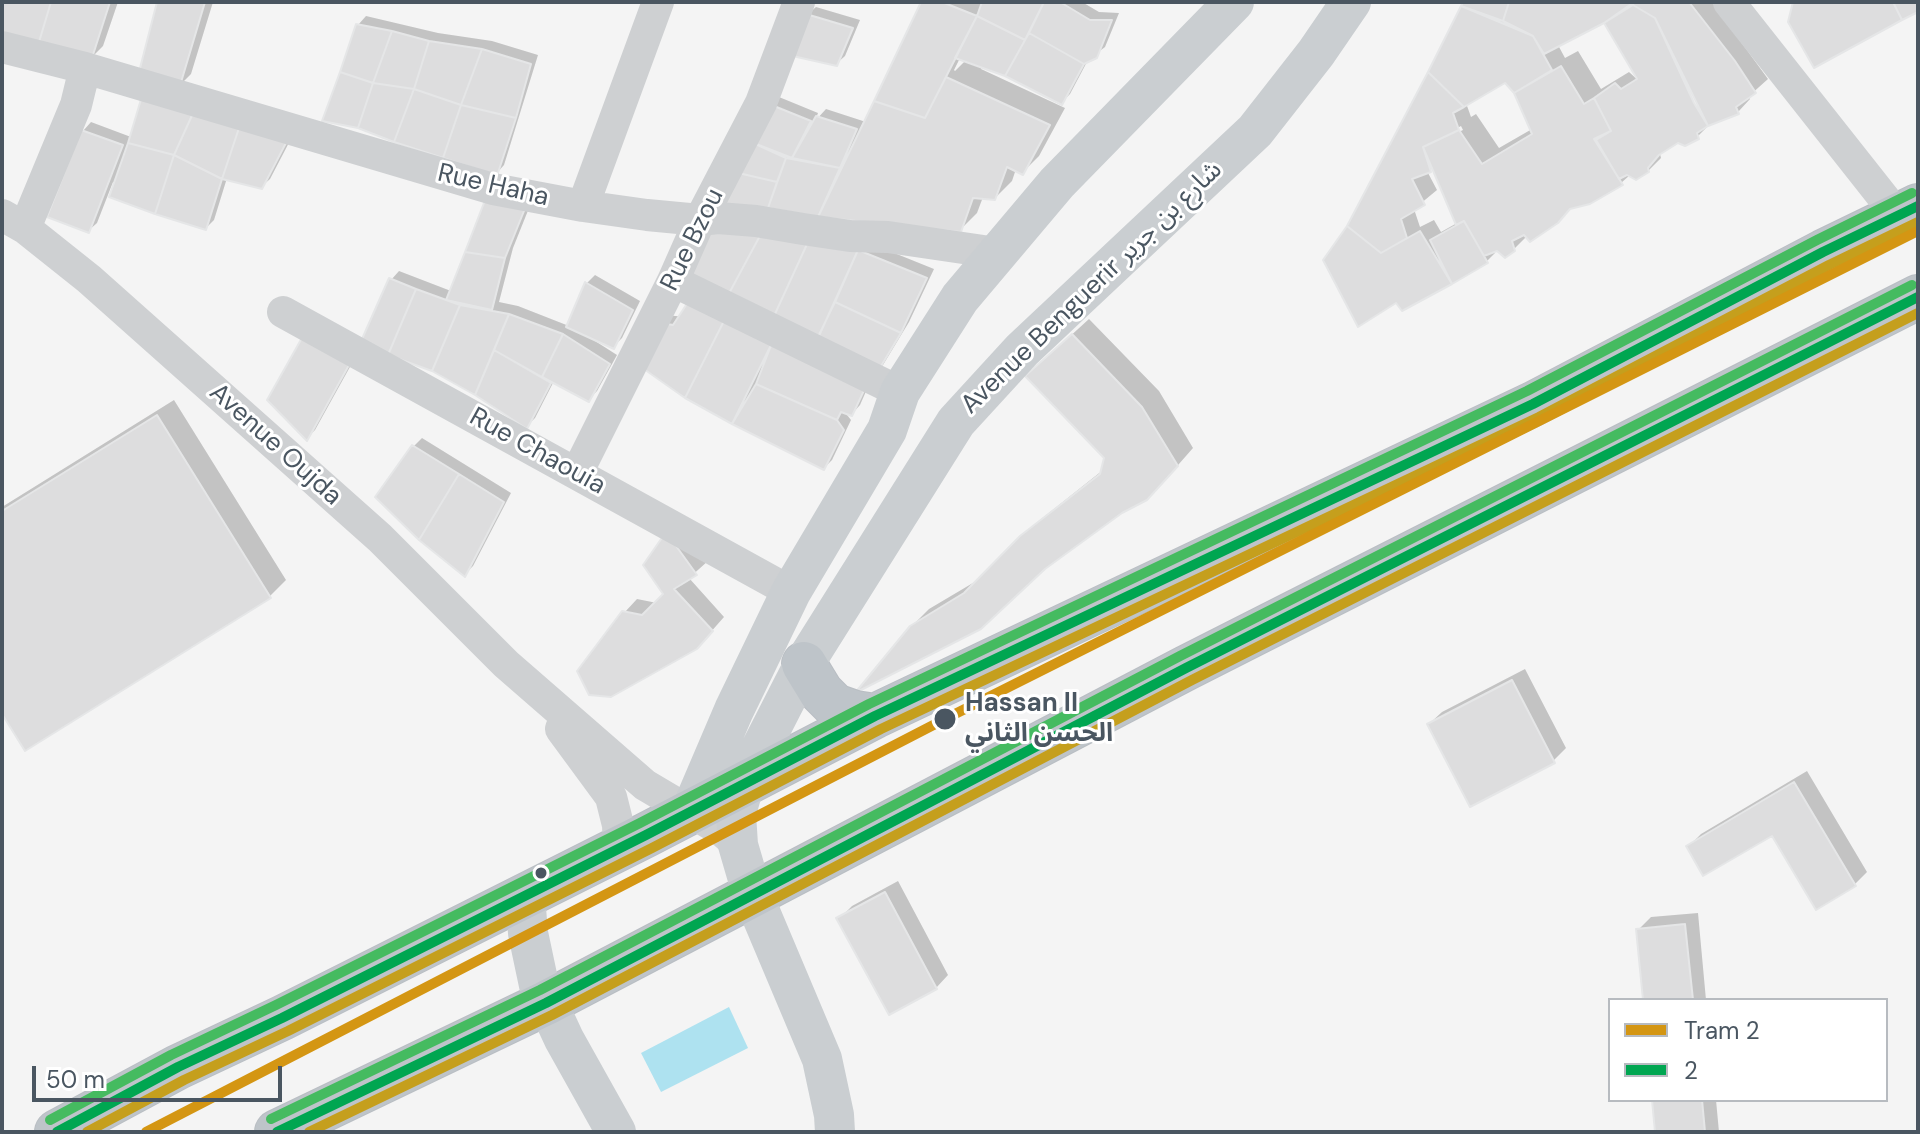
<!DOCTYPE html>
<meta charset="utf-8">
<style>
body{margin:0}
#map{position:relative;width:1920px;height:1134px;overflow:hidden;background:#f4f4f4;font-family:"DM Sans",sans-serif}
canvas{display:block}
.frame{position:absolute;inset:0;border:4px solid #4a5661;pointer-events:none}
.legend{position:absolute;left:1608px;top:998px;width:280px;height:104px;box-sizing:border-box;background:#fff;border:2px solid #b7bbc0;margin:0;padding:10px 14px;list-style:none;font-size:24px;color:#4a5661}
.legend li{display:flex;align-items:center;gap:16px;height:40px}
.legend b{width:40px;border:2px solid #b7bbc0}
.scale{position:absolute;left:32px;top:1066px;width:250px;height:36px;box-sizing:border-box;border:4px solid #4a5661;border-top:0;padding-left:10px;font-size:24px;line-height:28px;white-space:nowrap;color:#4a5661;-webkit-text-stroke:6px #fff;paint-order:stroke}
</style>
<div id="map">
<canvas width="1920" height="1134"></canvas>
<div class="frame"></div>
<ul class="legend">
<li><b style="height:10px;background:#d49613"></b>Tram 2</li>
<li><b style="height:10px;background:#00a651"></b>2</li>
</ul>
<div class="scale">50 m</div>
</div>
<script>
const c = document.querySelector('canvas').getContext('2d');
c.lineJoin = 'round';
function paint(path, color) {
  c.fillStyle = color;
  c.fill(path, 'evenodd');
}
function shape(rows) {
  const path = new Path2D();
  for (const r of rows) {
    path.moveTo(r[0], r[1]);
    for (let i = 2; i < r.length; i += 2) path.lineTo(r[i], r[i + 1]);
  }
  return path;
}
function stroke(path, color, width, dash) {
  c.strokeStyle = color;
  c.lineWidth = width;
  c.lineCap = dash ? 'butt' : 'round';
  c.setLineDash(dash || []);
  c.stroke(path);
}
function drawText(font, color, halo, rows, align = 'center') {
  c.font = font + ' "DM Sans","Noto Sans Arabic",sans-serif';
  c.lineWidth = 6;
  c.setLineDash([]);
  c.textBaseline = 'middle';
  c.strokeStyle = halo;
  c.fillStyle = color;
  for (const [text, x, y, turn = 0] of rows) {
    c.save();
    c.translate(x, y);
    c.rotate((+turn || 0) * Math.PI / 180);
    c.textAlign = isNaN(turn) ? turn : align;
    if (halo) c.strokeText(text, 0, 0);
    c.fillText(text, 0, 0);
    c.restore();
  }
}
paint(shape([
 [729,1007,748,1048,661,1092,641,1053]
]), '#aee2f0');
paint(shape([
 [2,2,118,2,103,46,90,59,2,30],
 [159,2,213,2,191,74,178,87],
 [924,2,1082,2,1099,12,1119,13,1105,47,1088,60,1070,94,1061,103,1006,75,982,66,981,69,1065,108,1039,156,1022,173,1016,169,1012,181,995,198,983,197,977,213,960,230,818,215,768,206,722,204,779,97,818,113,815,121,826,109,866,122],
 [960,58,966,60,955,71,954,70],
 [1465,2,1712,2,1768,79,1749,96,1750,99,1738,112,1710,124,1697,137,1678,141,1660,154,1661,158,1648,171,1630,175,1621,183,1571,206,1527,236,1514,249,1494,250,1495,253,1487,261,1403,309,1348,227],
 [1604,20,1641,82,1640,82,1629,72,1601,89,1578,51,1565,58,1558,45],
 [1687,78,1705,114,1701,117,1684,85],
 [1506,80,1522,88,1516,94,1532,129,1499,148,1476,114,1471,117,1466,103],
 [1461,126,1463,130,1442,140,1442,136],
 [1433,167,1457,223,1441,232,1434,220,1420,227,1414,209,1437,190,1427,171],
 [816,7,860,20,845,56,836,64,807,15],
 [366,16,438,33,492,41,538,55,504,165,496,174,358,25],
 [91,122,131,137,294,133,270,179,261,187,227,178,214,220,206,228,113,182,97,223,88,231,83,131],
 [533,198,513,248,499,302,518,306,569,326,587,283,595,275,640,301,622,338,614,346,593,337,592,339,617,355,597,391,589,399,554,381,535,418,527,426,476,393,433,369,391,280,399,271,451,291],
 [867,242,934,269,909,322,883,365,874,373,860,405,852,414,844,411,851,420,832,460,824,468,686,396,665,315,770,325],
 [1089,319,1159,391,1193,448,1164,481,911,627,929,609,983,577,1040,520,1103,470,1106,457,1044,360],
 [356,356,315,430,307,438,270,400],
 [174,400,286,580,269,597,2,711,2,507],
 [422,438,511,493,473,566,465,574,414,446],
 [668,534,708,561,689,578,724,617,709,634,624,613,637,599,657,603,666,594],
 [1525,669,1566,748,1553,761,1429,724,1442,712],
 [1807,771,1867,872,1854,885,1773,833,1688,847,1701,834],
 [898,881,948,975,936,988,839,919,852,906],
 [1698,913,1706,1000,1645,1000,1638,930,1651,917],
 [1654,1100,1716,1100,1719,1132,1657,1132]
]), '#0003');
const building = shape([
 [2,2,51,2,39,42,2,32,2,2],
 [51,2,110,2,91,61,39,42,51,2],
 [157,2,205,2,179,89,138,76,157,2],
 [921,2,942,2,977,16,925,118,874,101,921,2],
 [982,2,1044,2,1025,40,977,16,982,2],
 [1044,2,1060,2,1090,20,1112,20,1097,58,1084,64,1029,33,1044,2],
 [1463,2,1509,2,1503,21,1461,6,1463,2],
 [1509,2,1634,2,1604,23,1544,54,1533,36,1503,21,1509,2],
 [1634,2,1689,2,1735,61,1756,93,1736,107,1739,114,1708,126,1655,18,1633,5,1634,2],
 [1793,2,1893,2,1902,20,1814,68,1788,22,1793,2],
 [1893,2,1918,2,1918,12,1902,20,1893,2],
 [1633,5,1655,18,1694,103,1708,126,1697,133,1699,139,1685,146,1678,143,1659,155,1648,168,1649,172,1636,180,1627,175,1619,179,1596,140,1611,131,1594,98,1615,83,1621,89,1637,79,1604,23,1633,5],
 [1461,6,1533,36,1552,70,1514,93,1505,83,1464,107,1428,72,1461,6],
 [806,14,853,28,837,66,788,55,806,14],
 [977,16,1025,40,1005,76,955,58,977,16],
 [356,24,392,31,373,83,340,72,356,24],
 [392,31,429,41,414,89,373,83,392,31],
 [1029,33,1084,64,1062,105,1005,76,1029,33],
 [429,41,482,49,461,105,414,89,429,41],
 [482,49,531,64,516,118,461,105,482,49],
 [1561,66,1584,104,1594,98,1611,131,1594,139,1623,185,1590,204,1570,209,1558,223,1530,242,1524,235,1512,241,1515,251,1505,258,1497,251,1484,256,1464,221,1456,225,1423,147,1459,130,1482,164,1532,134,1514,93,1561,66],
 [340,72,373,83,358,128,322,121,340,72],
 [1428,72,1464,107,1453,113,1459,130,1423,147,1431,172,1412,179,1425,205,1401,219,1407,238,1381,253,1347,226,1428,72],
 [946,77,1050,125,1023,175,1007,167,995,200,973,198,961,232,818,217,874,101,925,118,946,77],
 [373,83,414,89,394,142,358,128,373,83],
 [414,89,461,105,443,158,394,142,414,89],
 [142,96,194,111,174,155,128,143,142,96],
 [769,104,811,121,792,158,751,142,769,104],
 [461,105,516,118,497,176,443,158,461,105],
 [194,111,240,125,222,179,174,155,194,111],
 [816,116,857,129,840,168,792,158,816,116],
 [240,125,287,141,262,189,222,179,240,125],
 [81,130,123,145,89,233,47,217,81,130],
 [751,142,786,158,777,182,734,172,751,142],
 [128,143,174,155,155,214,109,197,128,143],
 [174,155,222,179,206,230,155,214,174,155],
 [786,158,840,168,818,217,768,208,786,158],
 [734,172,777,182,768,208,719,206,734,172],
 [487,195,526,206,505,258,465,252,487,195],
 [1464,221,1488,263,1452,284,1430,240,1464,221],
 [1347,226,1381,253,1420,231,1452,284,1402,311,1396,303,1358,327,1323,260,1347,226],
 [706,227,762,232,726,299,684,277,706,227],
 [762,232,808,242,769,327,726,299,762,232],
 [808,242,858,250,813,349,769,327,808,242],
 [858,250,927,278,901,333,835,302,858,250],
 [465,252,505,258,492,310,446,300,465,252],
 [389,278,416,289,388,355,362,339,389,278],
 [585,282,633,310,614,349,566,327,585,282],
 [416,289,460,305,432,371,388,355,416,289],
 [690,299,726,317,685,398,641,367,655,322,673,325,690,299],
 [835,302,901,333,875,376,816,341,835,302],
 [460,305,509,314,475,395,432,371,460,305],
 [509,314,563,334,542,377,494,350,509,314],
 [726,317,772,343,732,424,685,398,726,317],
 [563,334,610,364,589,402,542,377,563,334],
 [1072,334,1142,407,1178,466,1147,500,1122,513,1045,569,981,629,855,693,910,626,964,593,1020,536,1100,474,1104,458,1025,376,1072,334],
 [303,336,349,365,307,441,267,400,303,336],
 [772,343,867,384,852,416,841,412,837,420,756,384,772,343],
 [494,350,551,383,527,429,475,395,494,350],
 [756,384,837,420,844,430,824,470,732,424,756,384],
 [157,415,271,598,25,751,2,714,2,511,157,415],
 [412,445,459,474,419,540,375,497,412,445],
 [459,474,504,502,465,577,419,540,459,474],
 [666,532,697,575,674,589,713,631,697,649,611,697,589,695,577,671,622,611,642,615,663,594,643,565,666,532],
 [1512,680,1555,763,1470,807,1427,724,1512,680],
 [1794,782,1856,886,1816,910,1772,836,1703,876,1686,846,1794,782],
 [885,892,937,989,889,1015,836,918,885,892],
 [1685,924,1693,1000,1643,1000,1636,929,1685,924],
 [1652,1100,1702,1100,1705,1132,1655,1132,1652,1100]
]);
paint(building, '#ddddde');
stroke(building, '#e5e6e7', 2);
const highway = shape([
 [804,664,821,692,835,706,855,713,875,716],
 [57,1132,178,1067,282,1018,646,835,875,716,1533,404,1823,252,1918,206],
 [277,1132,546,1003,1186,668,1918,297]
]);
stroke(highway, '#b9bec3', 46);
stroke(shape([
 [1729,2,1898,216],
 [2,47,85,68,493,189,583,206,647,215,700,220,718,218,756,221,803,229,850,236,888,237,997,253],
 [583,206,658,2],
 [2,215,25,228,89,279,380,538,506,664,645,785,721,830,738,845],
 [25,228,76,105,85,68],
 [673,281,900,392],
 [283,312,791,592],
 [577,473,673,281,700,220,761,103,799,2],
 [561,729,611,797,618,825,619,848]
]), '#ced0d2', 32);
stroke(shape([
 [690,813,734,710,791,592,887,430,900,392,960,298,1057,183,1234,2],
 [525,896,528,933,539,985,564,1039,616,1132],
 [835,1132,834,1115,822,1059,752,893,738,845,736,814,744,785,757,756,804,664,956,422,1022,350,1255,131,1316,53,1351,2]
]), '#caced1', 40);
stroke(highway, '#bec4c9', 44);
stroke(shape([
 [57,1132,178,1067,282,1018,646,835,875,716,1533,404,1823,252,1918,206],
 [277,1132,546,1003,1186,668,1918,297]
]), '#00a651', 10);
stroke(shape([
 [87,1132,184,1080,288,1031,652,848,881,729,1539,417,1829,265,1918,222],
 [309,1132,552,1015,1192,680,1918,313]
]), '#c59f1d', 10);
stroke(shape([
 [271,1119,540,990,1180,656,1912,285],
 [50,1120,171,1055,276,1005,640,823,869,704,1527,391,1817,240,1912,193]
]), '#45bb60', 10);
stroke(shape([
 [146,1132,945,719,1918,231]
]), '#d49613', 10);
for (const [x, y, r, color] of [
 [945,719,12,"#4a5661"],
 [541,873,7,"#4a5661"]
]) {
  const dot = new Path2D();
  dot.arc(x, y, r, 0, 2 * Math.PI);
  c.fillStyle = color;
  c.fill(dot);
  stroke(dot, '#fff', 3);
}
drawText('26px', '#4a5661', '#fff', [
 ["Rue Haha",493,186,13],
 ["Rue Bzou",693,240,-64],
 ["Avenue Benguerir شارع بن جرير",1092,288,-44],
 ["Avenue Oujda",275,445,42],
 ["Rue Chaouia",537,452,29]
]);
drawText('bold 26px', '#4a5661', '#fff', [
 ["Hassan II",965,704],
 ["الحسن الثاني",965,734]
], 'left');
</script>
